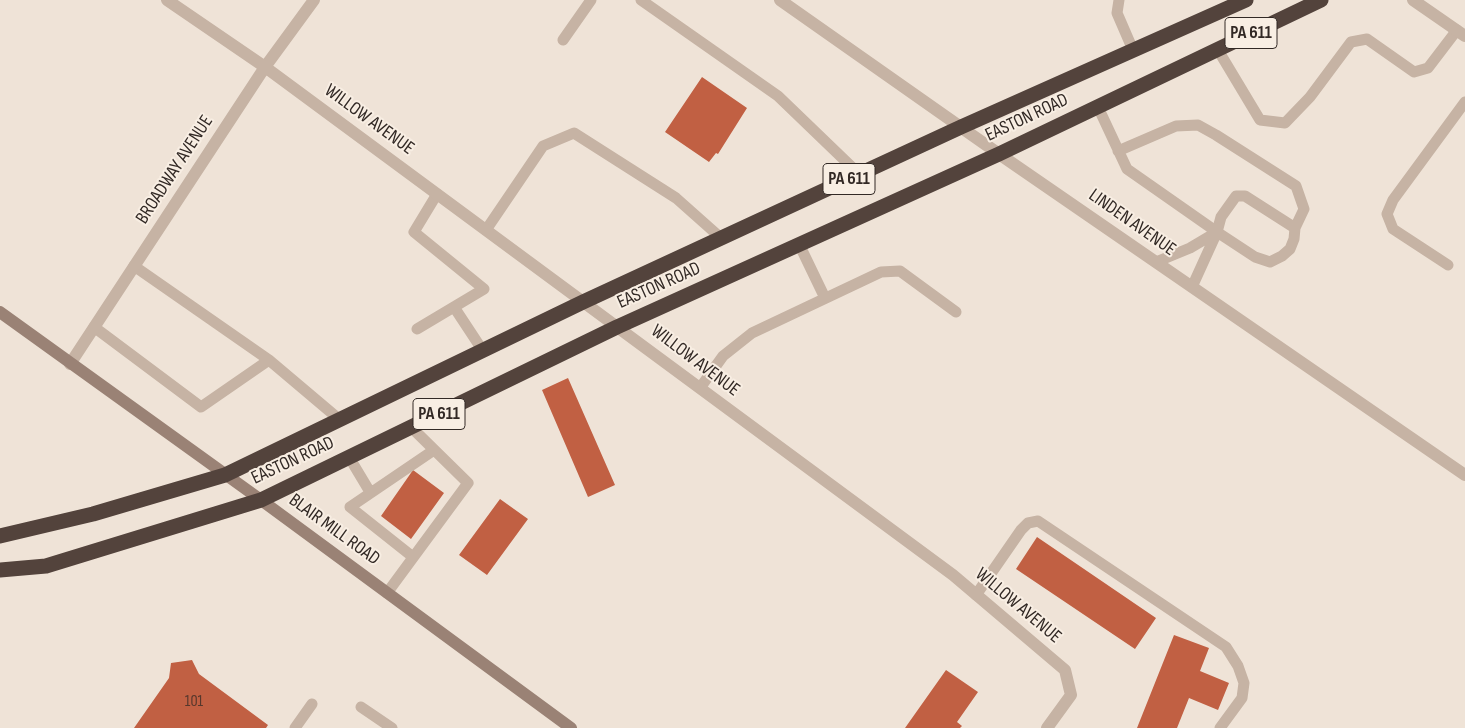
<!DOCTYPE html>
<style>
body{margin:0}
canvas{display:block;background:#efe3d7}
</style>
<canvas width="1465" height="728"></canvas>
<script>
const c = document.querySelector('canvas').getContext('2d');
c.lineJoin = 'round';
function paint(path, color) {
  c.fillStyle = color;
  c.fill(path, 'evenodd');
}
function shape(rows) {
  const path = new Path2D();
  for (const r of rows) {
    path.moveTo(r[0], r[1]);
    for (let i = 2; i < r.length; i += 2) path.lineTo(r[i], r[i + 1]);
  }
  return path;
}
function stroke(path, color, width, dash) {
  c.strokeStyle = color;
  c.lineWidth = width;
  c.lineCap = dash ? 'butt' : 'round';
  c.setLineDash(dash || []);
  c.stroke(path);
}
function drawText(font, color, halo, rows, align = 'center') {
  c.font = font + ' "Sofia Sans Condensed",sans-serif';
  c.lineWidth = 4;
  c.setLineDash([]);
  c.textBaseline = 'middle';
  c.strokeStyle = halo;
  c.fillStyle = color;
  for (const [text, x, y, turn = 0] of rows) {
    c.save();
    c.translate(x, y);
    c.rotate((+turn || 0) * Math.PI / 180);
    c.textAlign = isNaN(turn) ? turn : align;
    if (halo) c.strokeText(text, 0, 0);
    c.fillText(text, 0, 0);
    c.restore();
  }
}
paint(shape([
 [702,77,747,108,718,154,716,153,709,162,665,132],
 [568,378,615,485,588,497,542,390],
 [413,470,444,493,411,539,381,516],
 [500,499,528,519,487,575,459,555],
 [1037,537,1156,618,1135,649,1016,569],
 [1174,635,1209,648,1200,671,1229,683,1218,710,1189,698,1177,728,1137,728],
 [192,660,199,674,268,725,266,728,134,728,169,678,171,663],
 [946,670,978,692,957,722,962,726,960,728,905,728]
]), '#c16043');
stroke(shape([
 [641,0,778,96,859,174],
 [1119,0,1117,13,1133,50],
 [563,40,591,0],
 [1218,50,1260,120,1285,123,1310,97,1351,42,1367,39,1414,72,1428,68,1457,30],
 [1098,107,1127,169,1217,232,1255,257,1270,262,1282,256,1290,249,1294,239,1295,228,1245,196,1236,196,1221,217,1217,232,1192,287],
 [1118,151,1176,126,1198,125,1216,135,1296,186,1304,209,1295,228],
 [486,230,543,146,574,133,676,198,721,238],
 [799,244,825,298],
 [1156,262,1190,248,1217,232],
 [1448,265,1393,229,1387,214,1393,200,1465,102],
 [134,266,269,360,340,420],
 [454,307,483,351],
 [94,327,201,407,269,360],
 [417,329,484,289,414,232,437,194],
 [700,388,723,356,752,333,881,272,900,271,956,312],
 [349,457,370,492],
 [413,557,350,507,434,450],
 [387,593,468,483,411,427],
 [976,595,1021,530,1028,523,1038,521,1226,647,1238,666,1244,683,1242,698,1220,728],
 [361,707,392,728],
 [295,728,312,704]
]), '#c6b3a4', 11);
stroke(shape([
 [167,0,265,67,953,575,1065,670,1071,695,1047,728],
 [780,0,999,154,1465,475],
 [1413,0,1465,36],
 [70,364,265,67,314,0]
]), '#c6b3a4', 12);
stroke(shape([
 [0,312,261,500,571,728]
]), '#9a8275', 12);
stroke(shape([
 [0,536,93,514,225,475,583,302,961,127,1246,0],
 [0,570,46,566,261,500,617,327,999,154,1321,0]
]), '#53433c', 15);
drawText('16px', '#56372c', null, [
 ["101",194,702]
]);
for (const [x, y, w] of [
 [1251,33,52],
 [849,179,52],
 [439,414,52]
]) {
  const box = new Path2D();
  box.roundRect(x - w / 2, y - 15.5, w, 31, 4);
  c.fillStyle = '#f8eee3';
  c.fill(box);
  stroke(box, '#322925', 1);
}
drawText('bold 18px', '#322925', null, [
 ["PA 611",1251,33],
 ["PA 611",849,179],
 ["PA 611",439,414]
]);
drawText('19px', '#322925', '#f8eee3', [
 ["EASTON ROAD",1027,118,-25],
 ["WILLOW AVENUE",369,120,36],
 ["BROADWAY AVENUE",175,170,-57],
 ["LINDEN AVENUE",1132,223,35],
 ["EASTON ROAD",659,286,-24],
 ["WILLOW AVENUE",695,361,37],
 ["EASTON ROAD",293,461,-25],
 ["BLAIR MILL ROAD",334,530,36],
 ["WILLOW AVENUE",1018,606,40]
]);
</script>
